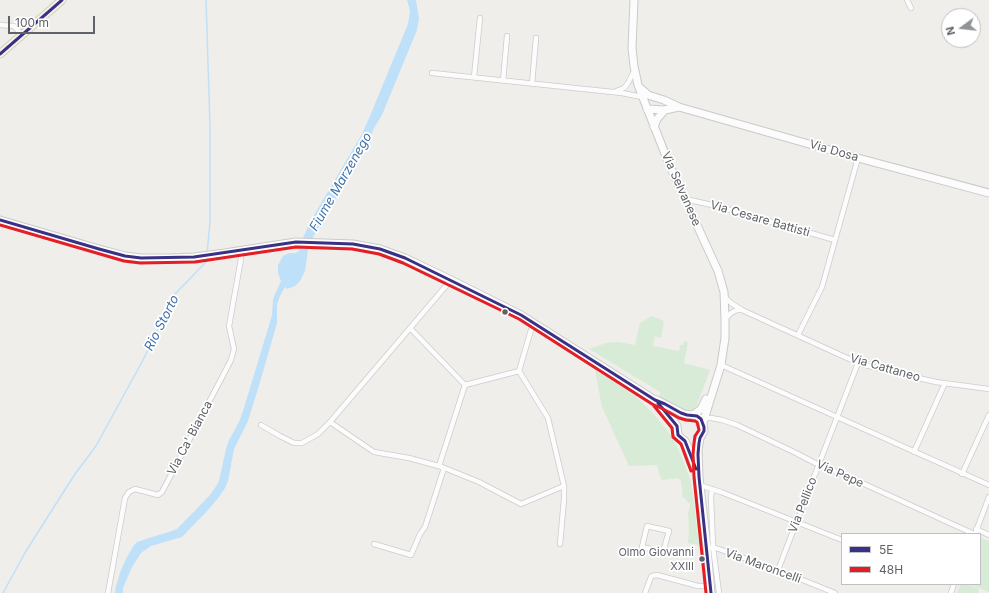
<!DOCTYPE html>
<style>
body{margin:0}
#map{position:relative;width:989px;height:593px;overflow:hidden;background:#efeeea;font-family:Inter,sans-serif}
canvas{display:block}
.legend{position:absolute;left:841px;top:533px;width:140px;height:52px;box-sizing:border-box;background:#fff;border:1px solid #bfc1c3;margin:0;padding:5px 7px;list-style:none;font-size:12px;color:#5f6368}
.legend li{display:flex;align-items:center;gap:8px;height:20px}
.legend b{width:20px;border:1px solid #bfc1c3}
.north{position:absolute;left:941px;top:8px;width:40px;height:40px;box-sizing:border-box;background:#fff;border:1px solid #bfc1c3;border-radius:50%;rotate:255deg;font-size:11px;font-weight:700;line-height:16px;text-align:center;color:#5f6368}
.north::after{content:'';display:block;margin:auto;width:14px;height:18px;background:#919496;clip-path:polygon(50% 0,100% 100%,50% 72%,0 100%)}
.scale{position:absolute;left:8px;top:16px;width:87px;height:18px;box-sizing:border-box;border:2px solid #5f6368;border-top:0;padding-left:5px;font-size:12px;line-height:14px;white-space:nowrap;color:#5f6368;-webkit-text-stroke:3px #fff;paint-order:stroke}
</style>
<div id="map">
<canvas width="989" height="593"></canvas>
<ul class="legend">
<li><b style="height:5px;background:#393185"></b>5E</li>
<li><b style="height:5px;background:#e31e24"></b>48H</li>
</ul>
<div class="north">N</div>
<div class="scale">100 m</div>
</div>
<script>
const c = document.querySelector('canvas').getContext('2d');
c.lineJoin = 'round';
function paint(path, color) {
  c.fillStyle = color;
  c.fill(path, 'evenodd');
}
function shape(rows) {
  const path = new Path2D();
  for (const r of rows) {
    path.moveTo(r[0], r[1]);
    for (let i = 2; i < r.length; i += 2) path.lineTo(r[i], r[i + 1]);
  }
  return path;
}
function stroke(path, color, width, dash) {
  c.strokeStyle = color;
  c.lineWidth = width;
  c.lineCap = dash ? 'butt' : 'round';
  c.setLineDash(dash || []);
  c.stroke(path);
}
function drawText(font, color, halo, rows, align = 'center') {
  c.font = font + ' Inter,sans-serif';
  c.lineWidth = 3.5;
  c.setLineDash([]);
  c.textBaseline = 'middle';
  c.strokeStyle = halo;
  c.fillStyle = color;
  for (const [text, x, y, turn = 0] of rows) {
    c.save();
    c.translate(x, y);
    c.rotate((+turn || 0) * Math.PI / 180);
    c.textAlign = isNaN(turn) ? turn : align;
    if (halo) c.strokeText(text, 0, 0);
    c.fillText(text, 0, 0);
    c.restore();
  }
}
paint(shape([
 [652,316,664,321,661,338,655,336,653,346,679,351,680,345,683,345,684,341,688,342,684,363,710,370,695,410,691,412,686,412,669,403,660,397,660,392,589,349,606,343,618,342,635,345,640,323],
 [595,370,635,396,650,410,663,425,674,440,683,460,691,482,693,495,699,545,688,543,689,532,688,513,690,505,690,503,688,503,685,498,683,498,681,481,678,478,663,480,661,479,657,465,629,466,602,407],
 [980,538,989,541,989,592,969,584,980,584],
 [961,584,967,584,979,589,978,593,957,593]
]), '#d8ebd6');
paint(shape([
 [407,0,416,0,419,19,417,30,382,115,374,128,368,143,313,237,308,250,305,271,300,281,295,286,287,289,285,287,280,296,277,304,277,323,260,382,248,421,234,449,228,481,225,488,219,497,209,509,182,537,168,541,151,546,141,553,132,567,123,588,123,593,115,593,116,586,121,570,127,557,134,545,137,542,152,537,169,532,177,529,210,495,217,485,219,481,226,449,229,440,239,422,243,411,267,332,272,315,273,299,281,281,278,273,278,265,283,256,289,253,296,253,299,251,302,240,310,222,362,134,370,116,408,24,410,11]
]), '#bfe0f9');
stroke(shape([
 [206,0,210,126,210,222,207,254],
 [3,593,26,551,75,474,96,446,143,360,175,294,206,262,206,258]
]), '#bfe0f9', 1.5);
const street = shape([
 [907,0,911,8],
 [0,25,14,26,22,35],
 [432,73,622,93,642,97],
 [474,77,480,18],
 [503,81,507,36],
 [532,84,536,38],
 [614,92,624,88,628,83,634,71],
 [686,202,690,200,716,206,835,240],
 [451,280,330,422,374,452,409,458,442,467,479,482,521,504,564,486,548,418,519,371,531,330,535,324],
 [724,296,731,303,742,310,858,363,892,372,936,382,989,389],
 [725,319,731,313,737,310,742,310],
 [410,328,465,385],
 [798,335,822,287,858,158],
 [721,365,989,485],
 [705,418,711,418,722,420,737,425,796,453,815,463,851,478,974,534],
 [261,425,280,436,294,443,302,443,318,434,330,422],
 [914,452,945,383],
 [439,466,465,385,519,371],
 [962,474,989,415],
 [699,485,721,492,842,540],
 [712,489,711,497,713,547,719,593],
 [647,526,669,531,663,552,642,547,647,526],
 [976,529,989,535],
 [975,534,989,497],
 [374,544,411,555,420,534,425,527,444,468],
 [560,544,564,499,564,486],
 [707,548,713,547,778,570,835,593],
 [778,570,858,363],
 [108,593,125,498,129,492,135,489,158,495,162,492,231,360,234,349,229,326,241,259,240,251],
 [645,593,651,577,652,576,657,575,698,586,710,586],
 [951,593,954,584]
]);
const secondary = shape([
 [634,0,632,48,634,66,638,85,669,164,718,271,724,292,725,319,725,338,721,365,707,410,703,423],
 [640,88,648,95,664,100,679,107,858,158,989,193],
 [647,109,665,110,679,107],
 [654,127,657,119,665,110],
 [0,220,99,249,125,256,141,258,170,258,194,257,225,253,263,247,296,242,353,244,380,249,405,258,451,280,521,315,655,400,675,423,677,426,678,435,681,438,685,441,690,452,699,477],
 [657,400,684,414,693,415,697,416,701,419,703,423,704,431,700,438,698,450,699,477,707,548,711,593],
 [693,415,701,409,706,399]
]);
const primary = shape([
 [0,54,62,0]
]);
stroke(street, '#cbcccc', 6);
stroke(secondary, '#cacacb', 9);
stroke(primary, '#d7ceb8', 9);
stroke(street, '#fdfcfc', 4.5);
stroke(secondary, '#fdfcfc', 7);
stroke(primary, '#f4f2e9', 7);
stroke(shape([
 [0,54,62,0],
 [0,220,99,249,125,256,141,258,194,257,296,242,353,244,380,249,405,258,521,315,655,400,665,404,681,413,687,415,697,416,701,419,704,427,704,431,700,438,699,443,698,454,699,477,711,593],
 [658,403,677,426,678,435,685,441,696,469]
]), '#393185', 3);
stroke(shape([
 [0,225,124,261,140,263,195,262,296,247,352,249,379,254,403,263,519,319,652,404,663,409,679,418,686,420,695,421,697,422,699,430,695,436,694,443,693,454,694,477,706,593],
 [654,406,672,428,673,437,681,444,691,471]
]), '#e31e24', 3);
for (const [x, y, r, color] of [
 [505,312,3.5,"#5f6368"],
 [702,559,3.5,"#5f6368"]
]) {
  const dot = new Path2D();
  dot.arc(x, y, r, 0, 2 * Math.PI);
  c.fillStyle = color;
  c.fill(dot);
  stroke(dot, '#fff', 1.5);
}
drawText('11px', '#5f6368', '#fff', [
 ["Olmo Giovanni",694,553],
 ["XXIII",694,567]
], 'right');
drawText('12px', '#5f6368', '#fff', [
 ["Via Dosa",834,151,16],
 ["Via Selvanese",681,189,66],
 ["Via Cesare Battisti",760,219,16],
 ["Via Cattaneo",885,368,16],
 ["Via Ca' Bianca",190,438,-62],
 ["Via Pepe",840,474,24],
 ["Via Pellico",803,505,-69],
 ["Via Maroncelli",763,566,20]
]);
drawText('italic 13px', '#4174aa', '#fff', [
 ["Fiume Marzenego",341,182,-60],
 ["Rio Storto",162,323,-63]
]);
</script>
